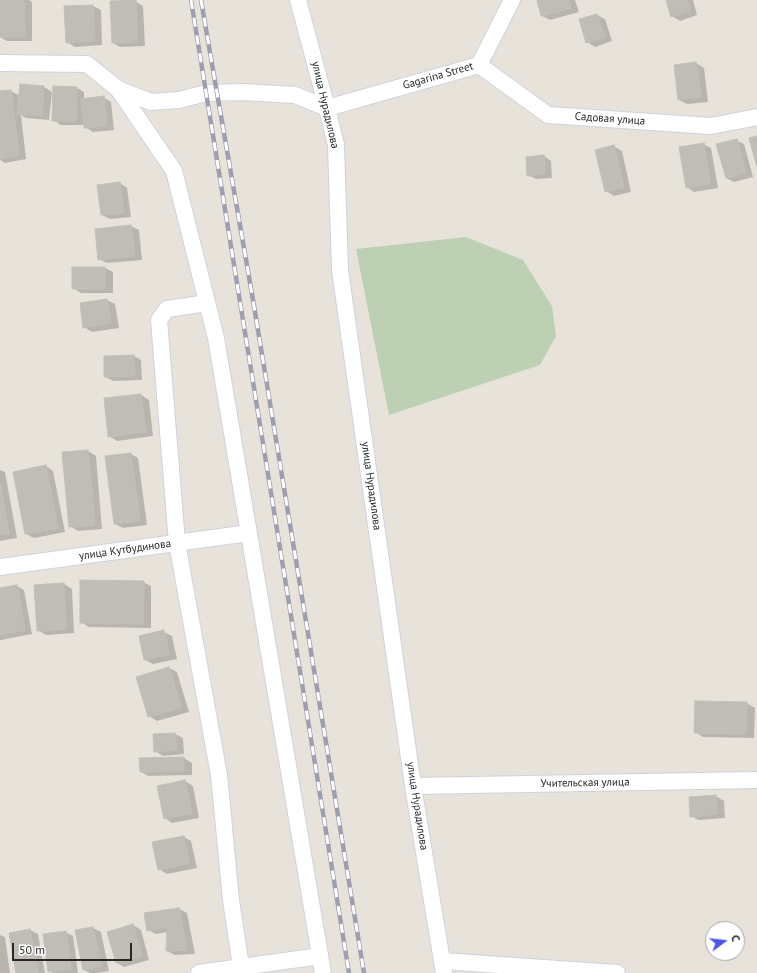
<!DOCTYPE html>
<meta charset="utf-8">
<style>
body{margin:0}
#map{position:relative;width:757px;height:973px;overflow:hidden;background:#e8e3da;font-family:"PT Sans",sans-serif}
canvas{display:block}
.north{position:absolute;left:705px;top:921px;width:40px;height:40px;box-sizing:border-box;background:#fff;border:1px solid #a9a9a9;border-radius:50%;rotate:75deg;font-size:11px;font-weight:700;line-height:16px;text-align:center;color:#272727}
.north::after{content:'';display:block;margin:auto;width:14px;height:18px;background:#4c58e3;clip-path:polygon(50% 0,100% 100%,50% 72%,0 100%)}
.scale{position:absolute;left:12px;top:943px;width:120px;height:18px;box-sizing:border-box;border:2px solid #272727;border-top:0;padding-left:5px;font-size:12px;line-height:14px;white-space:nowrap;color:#272727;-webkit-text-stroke:3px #fff;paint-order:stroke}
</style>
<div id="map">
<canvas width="757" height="973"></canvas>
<div class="north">С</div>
<div class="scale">50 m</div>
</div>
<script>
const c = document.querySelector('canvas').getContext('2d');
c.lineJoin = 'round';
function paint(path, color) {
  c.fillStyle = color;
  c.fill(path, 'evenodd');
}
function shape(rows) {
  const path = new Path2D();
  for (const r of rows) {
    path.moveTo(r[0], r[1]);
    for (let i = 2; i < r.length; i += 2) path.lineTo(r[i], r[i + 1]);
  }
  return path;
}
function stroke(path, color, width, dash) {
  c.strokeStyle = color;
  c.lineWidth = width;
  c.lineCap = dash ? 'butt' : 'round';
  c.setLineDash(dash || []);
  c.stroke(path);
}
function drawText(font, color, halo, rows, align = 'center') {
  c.font = font + ' "PT Sans",sans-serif';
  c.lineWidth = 3;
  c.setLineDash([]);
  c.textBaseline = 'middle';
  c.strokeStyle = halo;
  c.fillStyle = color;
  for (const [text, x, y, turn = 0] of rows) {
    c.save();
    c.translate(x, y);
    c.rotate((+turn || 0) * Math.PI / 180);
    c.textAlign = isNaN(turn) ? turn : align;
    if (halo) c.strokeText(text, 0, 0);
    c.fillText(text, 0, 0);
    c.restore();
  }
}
paint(shape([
 [466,237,523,260,552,306,556,336,540,365,389,415,356,249]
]), '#bed0b3');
paint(shape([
 [0,0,29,0,32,2,32,41,7,41,0,37],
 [538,0,575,0,579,12,550,20,542,16],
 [667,0,693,0,697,15,680,21,672,16],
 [135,1,143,6,145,46,120,47,113,43],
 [93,6,101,10,102,45,75,47,67,42],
 [597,15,605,19,612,41,595,47,587,42,580,20],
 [696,63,704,68,708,102,687,104,679,100,675,66],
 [44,87,52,92,49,120,26,118,21,115,26,159,5,163,0,160,0,92,11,91,20,96],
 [77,88,84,92,84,99,103,97,111,102,114,130,93,132,85,127,85,125,61,125,53,120],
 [736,140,744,144,753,177,734,182,726,178],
 [703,144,711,148,718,188,694,192,687,187],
 [614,146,622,151,631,192,614,196,606,191],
 [544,156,551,161,552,178,536,179,528,175],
 [120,183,127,188,131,217,110,219,102,215],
 [131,226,139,230,142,260,107,263,99,259],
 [105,268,113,272,113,293,81,293,73,288],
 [107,300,115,304,119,328,92,332,84,327,81,304],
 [134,356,141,360,142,380,113,381,105,377],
 [141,395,149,400,153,436,117,441,109,436],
 [88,451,96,456,102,529,78,531,70,526,64,453],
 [131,454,138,458,147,525,123,528,115,524],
 [46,466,53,471,65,532,34,538,26,534],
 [0,470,5,472,17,538,0,541],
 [143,582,151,586,151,628,89,627,81,622],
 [64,584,72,589,74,633,46,635,38,630],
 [17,586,24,590,32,634,1,640,0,640,0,589],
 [164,632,172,636,177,659,153,664,145,660],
 [169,668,177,672,189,712,157,721,149,716],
 [747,703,755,708,754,738,703,737,695,732],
 [175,734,183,738,184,754,163,756,155,751,154,735],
 [184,758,192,763,192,775,148,776,141,772],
 [185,781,193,786,199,818,172,823,165,818],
 [716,796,724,801,725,818,699,820,691,816],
 [184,837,191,841,197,868,167,874,159,869],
 [179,909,187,913,195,954,175,955,167,951,168,932,156,934,148,930],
 [133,925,141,930,149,960,124,967,117,963],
 [93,928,101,932,109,971,97,973,90,973,84,970],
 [30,930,38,934,45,973,17,973],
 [65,932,73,936,78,973,53,973,49,971],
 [0,935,5,937,10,973,0,973]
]), '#0003');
const building = shape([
 [0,0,24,0,25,37,0,37,0,0],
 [136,0,137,42,112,43,110,1,136,0],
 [537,0,569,0,571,8,541,16,537,0],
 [666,0,687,0,690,11,671,17,666,0],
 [93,5,95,41,66,43,64,6,93,5],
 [597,14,605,37,586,43,579,19,597,14],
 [696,62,701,97,678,100,674,65,696,62],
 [20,84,44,86,42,116,17,114,20,84],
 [53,86,77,87,76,121,52,121,53,86],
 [11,90,19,155,0,159,0,91,11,90],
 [104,96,107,126,84,128,81,99,104,96],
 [757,136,757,167,749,138,757,136],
 [737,139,746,173,726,178,716,144,737,139],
 [704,143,710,184,686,188,679,147,704,143],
 [614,145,624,187,605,192,595,150,614,145],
 [544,155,545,174,527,176,526,157,544,155],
 [120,182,124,213,101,215,97,185,120,182],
 [131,225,135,256,98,260,95,229,131,225],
 [72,267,105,267,105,289,72,289,72,267],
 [107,299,111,323,83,328,80,303,107,299],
 [134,355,135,376,104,377,104,356,134,355],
 [141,394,146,432,108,437,104,398,141,394],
 [88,450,95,525,69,527,62,452,88,450],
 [131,453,140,521,114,524,105,456,131,453],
 [46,465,58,528,25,534,13,472,46,465],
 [0,483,9,534,0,535,0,483],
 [80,580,144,581,143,624,80,623,80,580],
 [64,583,66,629,37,631,34,585,64,583],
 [17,585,25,630,0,635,0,588,17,585],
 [164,630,169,654,144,660,139,636,164,630],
 [169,667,181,707,148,717,136,677,169,667],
 [695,701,747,702,746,734,694,733,695,701],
 [175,733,177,750,154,752,153,734,175,733],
 [184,757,184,771,140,772,139,758,184,757],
 [185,780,192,813,164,819,157,786,185,780],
 [716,795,717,814,690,817,689,797,716,795],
 [184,836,189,863,158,870,152,842,184,836],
 [179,908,187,950,166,951,167,927,147,931,144,913,179,908],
 [133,924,142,956,116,963,107,932,133,924],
 [93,927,101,966,83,970,75,930,93,927],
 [30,929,38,973,16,973,9,933,30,929],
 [66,931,71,969,48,972,43,934,66,931]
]);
paint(building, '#c0bdb7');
stroke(building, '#c3bfb4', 1);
const minor = shape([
 [298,0,327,108,336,145,340,270,413,786,444,973],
 [0,63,87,64,118,89,174,171,216,338,323,973],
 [479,65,548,115,711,126,757,117],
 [118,89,151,102,179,100,206,93,242,92,295,95,327,108,479,65,512,0],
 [207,303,167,309,159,320,177,543,219,775,231,900,241,967],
 [0,567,249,533],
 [413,786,757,780],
 [442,961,617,973],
 [199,973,320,956]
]);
stroke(minor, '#cfd1de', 18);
stroke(minor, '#fff', 16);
const rail = shape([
 [191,0,349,973],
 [201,0,217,93,253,300,364,973]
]);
stroke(rail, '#9e9eaf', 4.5);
stroke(rail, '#fff', 3, [9]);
drawText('11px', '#272727', '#fff', [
 ["Gagarina Street",438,76,-16],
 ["улица Нурадилова",325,105,77],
 ["Садовая улица",610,119,4],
 ["улица Нурадилова",371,486,82],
 ["улица Кутбудинова",125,550,-8],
 ["Учительская улица",585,783,-1],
 ["улица Нурадилова",417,806,81]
]);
</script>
